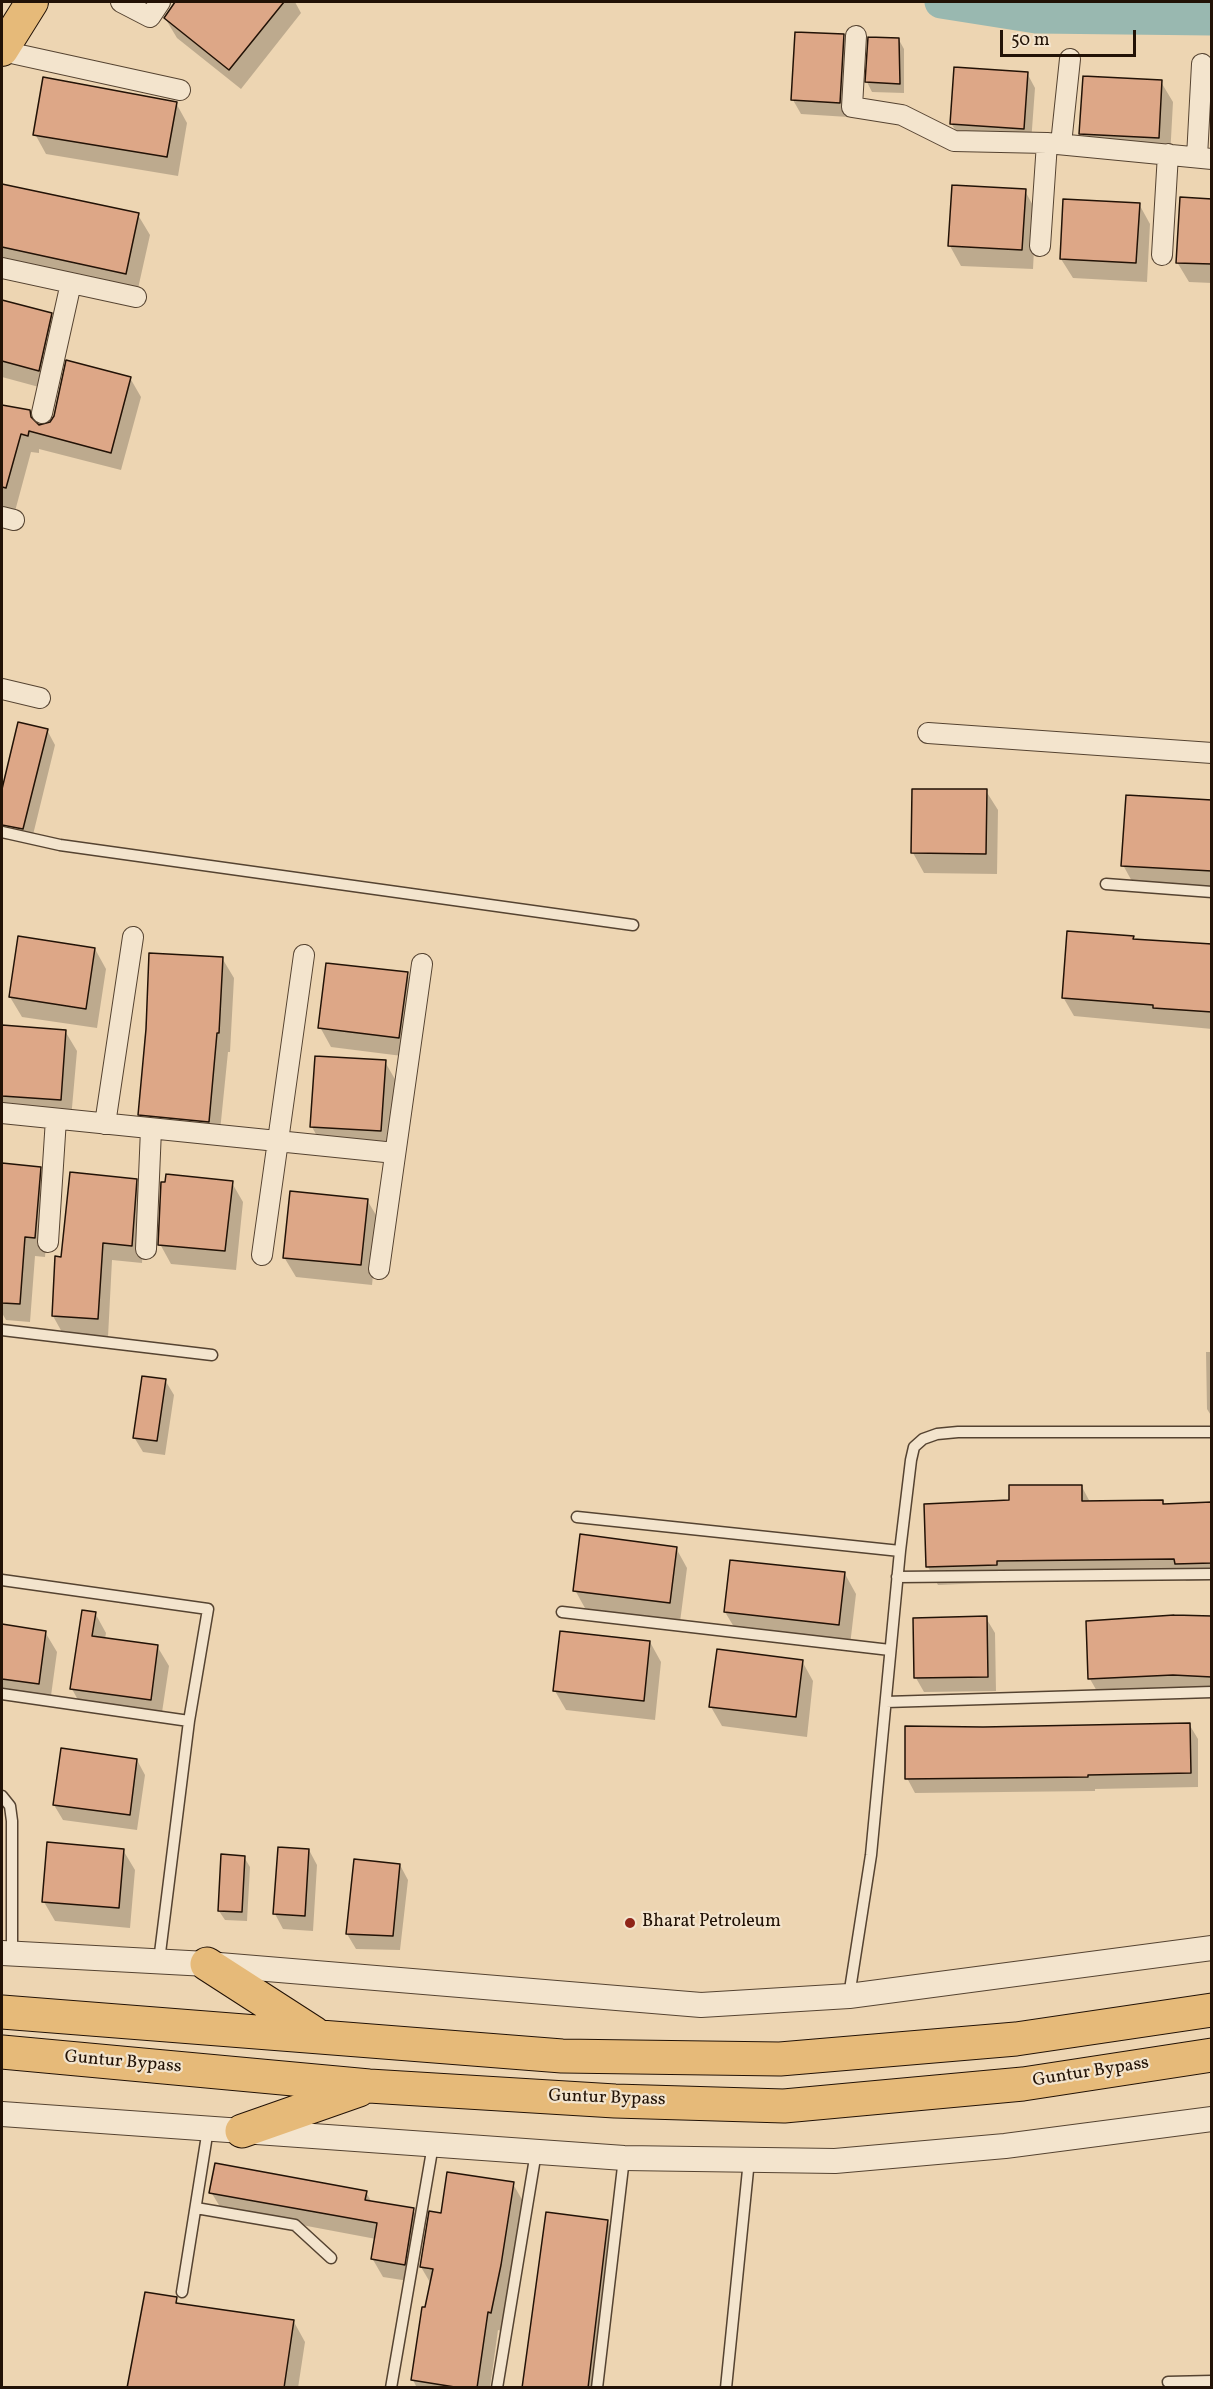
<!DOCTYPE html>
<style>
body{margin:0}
#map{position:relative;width:1213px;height:2389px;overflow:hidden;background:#edd5b2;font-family:Vollkorn,serif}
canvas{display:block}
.frame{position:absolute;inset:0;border:3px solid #221206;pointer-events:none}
.scale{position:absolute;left:1000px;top:30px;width:136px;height:27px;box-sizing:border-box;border:3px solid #221206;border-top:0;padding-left:8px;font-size:18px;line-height:21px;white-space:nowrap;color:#221206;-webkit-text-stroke:4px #f3e4cd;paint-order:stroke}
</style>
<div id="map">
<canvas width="1213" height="2389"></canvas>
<div class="frame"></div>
<div class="scale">50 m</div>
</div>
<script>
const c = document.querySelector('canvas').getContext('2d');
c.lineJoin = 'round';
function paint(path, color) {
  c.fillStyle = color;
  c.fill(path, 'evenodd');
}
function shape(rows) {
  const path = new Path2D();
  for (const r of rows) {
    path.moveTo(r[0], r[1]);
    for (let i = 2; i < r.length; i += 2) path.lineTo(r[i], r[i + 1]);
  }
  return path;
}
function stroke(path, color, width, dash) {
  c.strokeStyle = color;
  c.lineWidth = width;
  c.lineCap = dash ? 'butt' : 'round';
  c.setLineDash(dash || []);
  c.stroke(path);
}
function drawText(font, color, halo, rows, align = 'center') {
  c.font = font + ' Vollkorn,serif';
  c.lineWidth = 4.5;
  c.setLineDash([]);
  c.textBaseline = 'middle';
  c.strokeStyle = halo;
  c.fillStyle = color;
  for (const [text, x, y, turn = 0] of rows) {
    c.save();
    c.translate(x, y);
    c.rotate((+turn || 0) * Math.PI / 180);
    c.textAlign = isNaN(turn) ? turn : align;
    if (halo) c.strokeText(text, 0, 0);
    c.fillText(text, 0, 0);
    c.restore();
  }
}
paint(shape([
 [179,2,295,2,301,13,241,89,177,38,165,18],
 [843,36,852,50,848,117,801,114,793,100],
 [869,38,899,40,904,49,904,93,872,92,867,82],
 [1027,73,1035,88,1031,143,960,138,951,123],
 [1161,82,1173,102,1170,157,1092,153,1081,133],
 [176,103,187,123,178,176,46,154,35,134],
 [2,185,138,215,150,235,137,293,2,264],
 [1025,191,1036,211,1033,269,961,266,950,246],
 [1212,201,1212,283,1189,282,1177,262],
 [1139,204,1150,224,1147,282,1073,278,1061,259],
 [2,301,51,314,62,334,50,390,2,377],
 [130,378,141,397,121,470,39,449,39,453,31,452,14,515,2,512,2,406,29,411,38,425,51,423],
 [19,724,47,730,55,745,31,843,2,839,2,796],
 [986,791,998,810,997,874,924,873,913,853],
 [1212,802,1212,889,1134,885,1123,865],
 [1133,937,1135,941,1212,945,1212,1029,1074,1016,1063,997],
 [95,949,106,969,97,1028,22,1017,10,997],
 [150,955,222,958,234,978,230,1052,228,1052,219,1141,151,1134,140,1114],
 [407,974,418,994,410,1057,331,1047,320,1027],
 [2,1027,65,1031,77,1051,71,1119,2,1114],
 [385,1062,396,1081,392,1151,323,1147,312,1127],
 [2,1165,40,1169,51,1187,45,1257,35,1256,30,1322,6,1320,2,1313],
 [136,1181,146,1198,142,1263,112,1260,108,1337,63,1334,53,1316,63,1258],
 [232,1183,243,1202,236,1270,171,1264,160,1244],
 [367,1200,379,1220,372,1285,296,1277,284,1257],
 [1206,1352,1212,1352,1212,1417,1207,1409],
 [165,1380,174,1395,165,1455,143,1452,134,1437],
 [1082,1487,1090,1502,1164,1505,1212,1504,1212,1580,1186,1581,1183,1576,1006,1578,1006,1582,938,1585,928,1567,925,1506,1010,1502],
 [676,1548,687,1568,680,1622,586,1610,575,1590],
 [845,1574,856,1594,850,1645,737,1632,725,1612],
 [95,1613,106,1633,105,1639,157,1646,169,1666,161,1719,83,1709,72,1689],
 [1212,1617,1212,1690,1098,1693,1090,1679],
 [986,1618,995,1633,996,1691,924,1692,916,1678],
 [2,1626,45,1632,57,1652,50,1703,2,1696],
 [650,1642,661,1662,655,1720,566,1710,555,1691],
 [802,1661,813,1681,807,1737,722,1726,711,1707],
 [1189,1724,1198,1739,1198,1787,1095,1789,1095,1791,915,1793,907,1778,983,1729],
 [137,1760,145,1775,137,1830,63,1820,54,1805],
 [123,1850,135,1870,130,1928,55,1921,44,1902],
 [309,1850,317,1865,313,1931,283,1929,275,1914],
 [244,1857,250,1867,247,1921,225,1920,219,1911],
 [355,1861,400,1865,408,1880,400,1950,356,1949,347,1934],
 [513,2184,524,2203,501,2331,498,2330,490,2388,417,2388,413,2380,431,2284,421,2267,442,2214],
 [211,2192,366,2192,372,2203,413,2210,424,2228,415,2282,383,2277,372,2258,376,2239,222,2210],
 [607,2221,617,2239,599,2388,524,2388],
 [176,2299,179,2305,294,2322,305,2342,298,2388,129,2388]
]), '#0003');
stroke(shape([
 [941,2,1036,17,1212,19]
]), '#99b8b0', 33);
const building = shape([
 [175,2,284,2,229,70,164,18,175,2],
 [795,32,844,34,840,103,791,100,795,32],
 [868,37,899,38,900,84,865,82,868,37],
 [954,67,1028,72,1024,129,950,124,954,67],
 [1083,76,1162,80,1159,138,1079,134,1083,76],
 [43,77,177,102,167,157,33,135,43,77],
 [2,184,139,213,126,274,2,247,2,184],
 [952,185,1026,189,1022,250,948,246,952,185],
 [1180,197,1212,199,1212,264,1176,263,1180,197],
 [1063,199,1140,203,1136,263,1060,259,1063,199],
 [2,300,52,313,39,371,2,361,2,300],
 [66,360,131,377,111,453,29,431,28,436,21,434,6,488,2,487,2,405,30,410,31,417,39,425,50,422,54,416,66,360],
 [18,722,48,729,23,829,2,825,2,789,18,722],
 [912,789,987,789,986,854,911,853,912,789],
 [1126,795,1212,800,1212,871,1121,866,1126,795],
 [1067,931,1134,936,1133,939,1212,944,1212,1012,1153,1008,1153,1005,1062,998,1067,931],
 [18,936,95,948,86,1009,9,997,18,936],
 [149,953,223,957,219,1033,217,1033,209,1122,138,1115,146,1029,149,953],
 [326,963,408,972,399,1038,318,1028,326,963],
 [2,1025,66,1030,61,1100,2,1096,2,1025],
 [315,1056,386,1060,381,1131,310,1127,315,1056],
 [2,1163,41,1167,35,1238,25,1237,20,1304,2,1303,2,1163],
 [70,1172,137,1179,132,1246,103,1243,98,1319,52,1316,55,1256,61,1257,70,1172],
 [166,1174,233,1181,225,1251,158,1245,161,1182,165,1182,166,1174],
 [290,1191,368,1199,361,1265,283,1258,290,1191],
 [142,1376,166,1379,157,1441,133,1438,142,1376],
 [1009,1485,1082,1485,1082,1501,1163,1500,1163,1504,1212,1502,1212,1563,1175,1564,1174,1559,997,1561,997,1565,926,1567,924,1504,1009,1500,1009,1485],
 [580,1534,677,1547,670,1603,573,1591,580,1534],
 [730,1560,845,1572,839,1625,724,1612,730,1560],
 [82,1610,96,1612,92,1636,158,1645,151,1700,70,1689,82,1610],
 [1174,1615,1212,1616,1212,1677,1173,1675,1088,1679,1086,1621,1174,1615],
 [987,1616,988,1677,914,1678,913,1618,987,1616],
 [2,1624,46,1631,39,1684,2,1679,2,1624],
 [560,1631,650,1641,644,1701,553,1691,560,1631],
 [717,1649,803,1660,796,1717,709,1707,717,1649],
 [1190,1723,1191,1773,1088,1775,1088,1777,905,1779,905,1726,983,1727,1190,1723],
 [61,1748,137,1759,130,1815,53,1805,61,1748],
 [47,1842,124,1849,119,1908,42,1902,47,1842],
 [278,1847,309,1849,305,1916,273,1914,278,1847],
 [221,1854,245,1856,242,1912,218,1911,221,1854],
 [354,1859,400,1864,393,1936,346,1934,354,1859],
 [215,2163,367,2191,365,2200,414,2208,405,2265,371,2259,377,2223,209,2193,215,2163],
 [447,2172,514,2182,501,2265,491,2313,488,2312,477,2388,461,2388,411,2380,422,2307,425,2307,433,2269,420,2267,429,2211,441,2213,447,2172],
 [546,2212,608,2220,588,2388,522,2388,546,2212],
 [145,2292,177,2297,176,2303,294,2320,284,2388,127,2388,145,2292]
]);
paint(building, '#dda787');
stroke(building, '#221206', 1.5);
const service = shape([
 [2,832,60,845,633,925],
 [1106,884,1212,892],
 [2,1330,212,1355],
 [577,1517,900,1551],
 [897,1577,1212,1574],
 [2,1580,208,1609,189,1721,159,1961],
 [562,1612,890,1650],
 [2,1694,189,1721],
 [886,1702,1212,1692],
 [2,1796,10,1806,12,1821,12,1953],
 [849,1996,871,1855,900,1551,911,1460,914,1447,923,1439,937,1434,958,1432,1212,1432],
 [196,2208,295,2225,331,2258],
 [182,2292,208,2129],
 [1168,2382,1212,2381],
 [391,2388,433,2145],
 [497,2388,536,2152],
 [597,2388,624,2158],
 [726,2388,749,2160]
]);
const minor = shape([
 [121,2,150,17,160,2],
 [856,36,852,107,902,115,954,141,1047,143,1212,159],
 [2,51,180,90],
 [1061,144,1070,59],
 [1197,157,1202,64],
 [1040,246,1047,143],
 [1162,255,1168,154],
 [2,268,136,297],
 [42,413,71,283],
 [2,517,14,520],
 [2,689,40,698],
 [928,733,1212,753],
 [2,1113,395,1153],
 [105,1124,133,937],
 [48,1242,56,1119],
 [146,1249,151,1129],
 [262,1255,304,955],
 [379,1269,422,964]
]);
const tertiary = shape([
 [2,1953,207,1964,701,2005,849,1996,1212,1948],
 [2,2114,624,2158,835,2161,1005,2146,1212,2119]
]);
const primary = shape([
 [2,50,32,2]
]);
const trunk = shape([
 [207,1964,314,2033],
 [2,2012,562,2056,780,2059,1016,2039,1212,2010],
 [2,2052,369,2086,615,2101,784,2106,1023,2084,1212,2055],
 [242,2131,359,2090]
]);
stroke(service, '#554331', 13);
stroke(minor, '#554331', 22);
stroke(tertiary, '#554331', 26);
stroke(primary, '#221206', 34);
stroke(trunk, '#221206', 35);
stroke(service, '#f3e4cd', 10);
stroke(minor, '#f3e4cd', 20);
stroke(tertiary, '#f3e4cd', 24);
stroke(primary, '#e6ba79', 32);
stroke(trunk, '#e6ba79', 33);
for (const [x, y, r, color] of [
 [630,1923,6,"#8f2418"]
]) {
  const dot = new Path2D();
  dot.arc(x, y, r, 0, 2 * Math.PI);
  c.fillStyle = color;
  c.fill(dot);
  stroke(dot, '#f3e4cd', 2);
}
drawText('18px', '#221206', '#f3e4cd', [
 ["Bharat Petroleum",642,1923]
], 'left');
drawText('18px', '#221206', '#f3e4cd', [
 ["Guntur Bypass",123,2063,5],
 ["Guntur Bypass",1091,2073,-9],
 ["Guntur Bypass",607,2099,2]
]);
</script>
